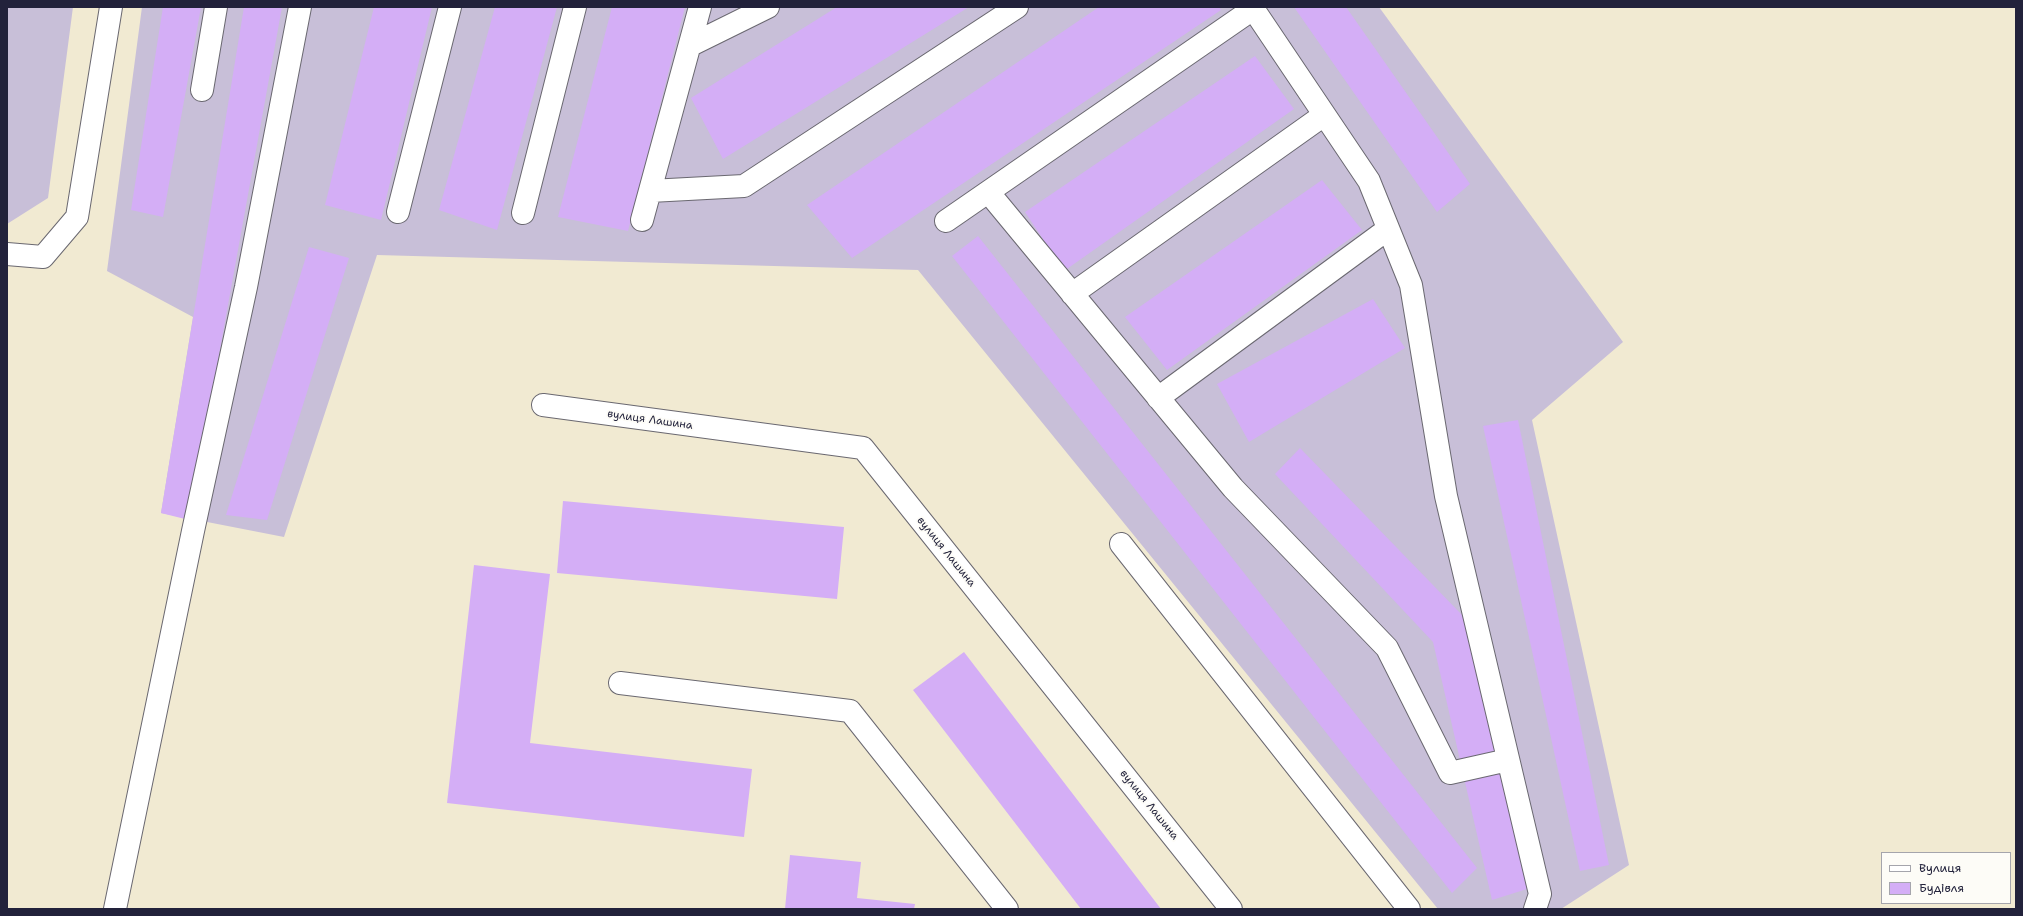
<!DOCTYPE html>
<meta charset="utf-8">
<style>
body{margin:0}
#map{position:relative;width:2023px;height:916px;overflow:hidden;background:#f1ead2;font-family:"Shantell Sans",sans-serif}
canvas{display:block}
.frame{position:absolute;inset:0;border:8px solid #22223b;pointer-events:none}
.legend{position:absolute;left:1881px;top:852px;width:130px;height:52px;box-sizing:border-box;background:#fdfcf7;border:1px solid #a5a5ac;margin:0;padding:5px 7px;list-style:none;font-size:12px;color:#22223b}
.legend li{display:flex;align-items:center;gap:8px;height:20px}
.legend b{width:20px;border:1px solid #a5a5ac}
</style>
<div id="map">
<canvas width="2023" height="916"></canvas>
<div class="frame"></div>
<ul class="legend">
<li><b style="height:5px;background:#fff"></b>Вулиця</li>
<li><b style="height:11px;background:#d4aef6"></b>Будівля</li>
</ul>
</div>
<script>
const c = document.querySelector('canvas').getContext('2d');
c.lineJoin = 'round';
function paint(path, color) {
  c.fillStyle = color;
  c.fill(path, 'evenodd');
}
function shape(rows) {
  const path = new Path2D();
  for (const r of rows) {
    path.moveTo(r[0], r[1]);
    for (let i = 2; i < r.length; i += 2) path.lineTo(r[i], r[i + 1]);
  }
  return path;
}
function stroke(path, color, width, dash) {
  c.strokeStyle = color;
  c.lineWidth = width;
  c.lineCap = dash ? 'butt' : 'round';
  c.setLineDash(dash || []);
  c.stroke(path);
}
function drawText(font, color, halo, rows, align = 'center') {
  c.font = font + ' "Shantell Sans",sans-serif';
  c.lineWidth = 3.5;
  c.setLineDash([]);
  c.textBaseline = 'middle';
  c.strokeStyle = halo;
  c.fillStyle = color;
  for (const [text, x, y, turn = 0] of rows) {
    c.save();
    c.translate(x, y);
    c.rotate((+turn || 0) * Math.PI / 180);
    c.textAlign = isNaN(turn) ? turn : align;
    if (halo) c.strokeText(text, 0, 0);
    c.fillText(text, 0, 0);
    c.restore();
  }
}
paint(shape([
 [7,7,73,7,48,198,7,224],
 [142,7,1379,7,1623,342,1532,420,1629,865,1561,909,1438,909,918,270,377,255,284,537,161,513,193,317,107,271]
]), '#c8bfd8');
paint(shape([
 [163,7,201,7,163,217,131,210],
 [244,7,282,7,189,520,161,513],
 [374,7,432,7,381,220,325,205],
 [495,7,557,7,497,230,439,210],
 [612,7,685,7,628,231,558,217],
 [837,7,969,7,723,159,691,98],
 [1099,7,1219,7,1221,10,852,258,807,205],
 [1294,7,1346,7,1470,184,1437,212],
 [1255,56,1294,109,1064,271,1025,212],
 [1322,180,1362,230,1167,370,1125,317],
 [978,236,1477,868,1452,893,952,256],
 [309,247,349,258,267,520,226,515],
 [1373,299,1405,348,1249,442,1217,384],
 [1518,420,1609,865,1580,871,1483,426],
 [1300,448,1464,617,1527,889,1492,900,1433,642,1275,474],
 [563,501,844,527,837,599,557,573],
 [474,565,550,574,530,743,752,769,744,837,447,803],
 [964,652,1161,909,1081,909,913,690],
 [790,855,861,862,857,898,915,904,914,909,785,909]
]), '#d4aef6');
const minor = shape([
 [1252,7,1369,181,1411,285,1446,496,1540,894,1535,909],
 [691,45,768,7],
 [202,90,216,7],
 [650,191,744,186,1017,7],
 [989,193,1233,488,1387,648,1450,773,1508,760],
 [398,212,450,7],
 [523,213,575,7],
 [642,220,700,7],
 [946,221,1253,9],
 [7,254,43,257,77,217,111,7],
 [1072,294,1324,115],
 [1158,398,1388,229],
 [543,405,863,448,1231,909],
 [1121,544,1409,909],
 [620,683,850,711,1007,909],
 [115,909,193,531,246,287,300,7]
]);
stroke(minor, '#6a6870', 24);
stroke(minor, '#fff', 22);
drawText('11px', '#22223b', '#fdfcf7', [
 ["вулиця Лашина",650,420,8],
 ["вулиця Лашина",946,552,51],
 ["вулиця Лашина",1149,805,51]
]);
</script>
